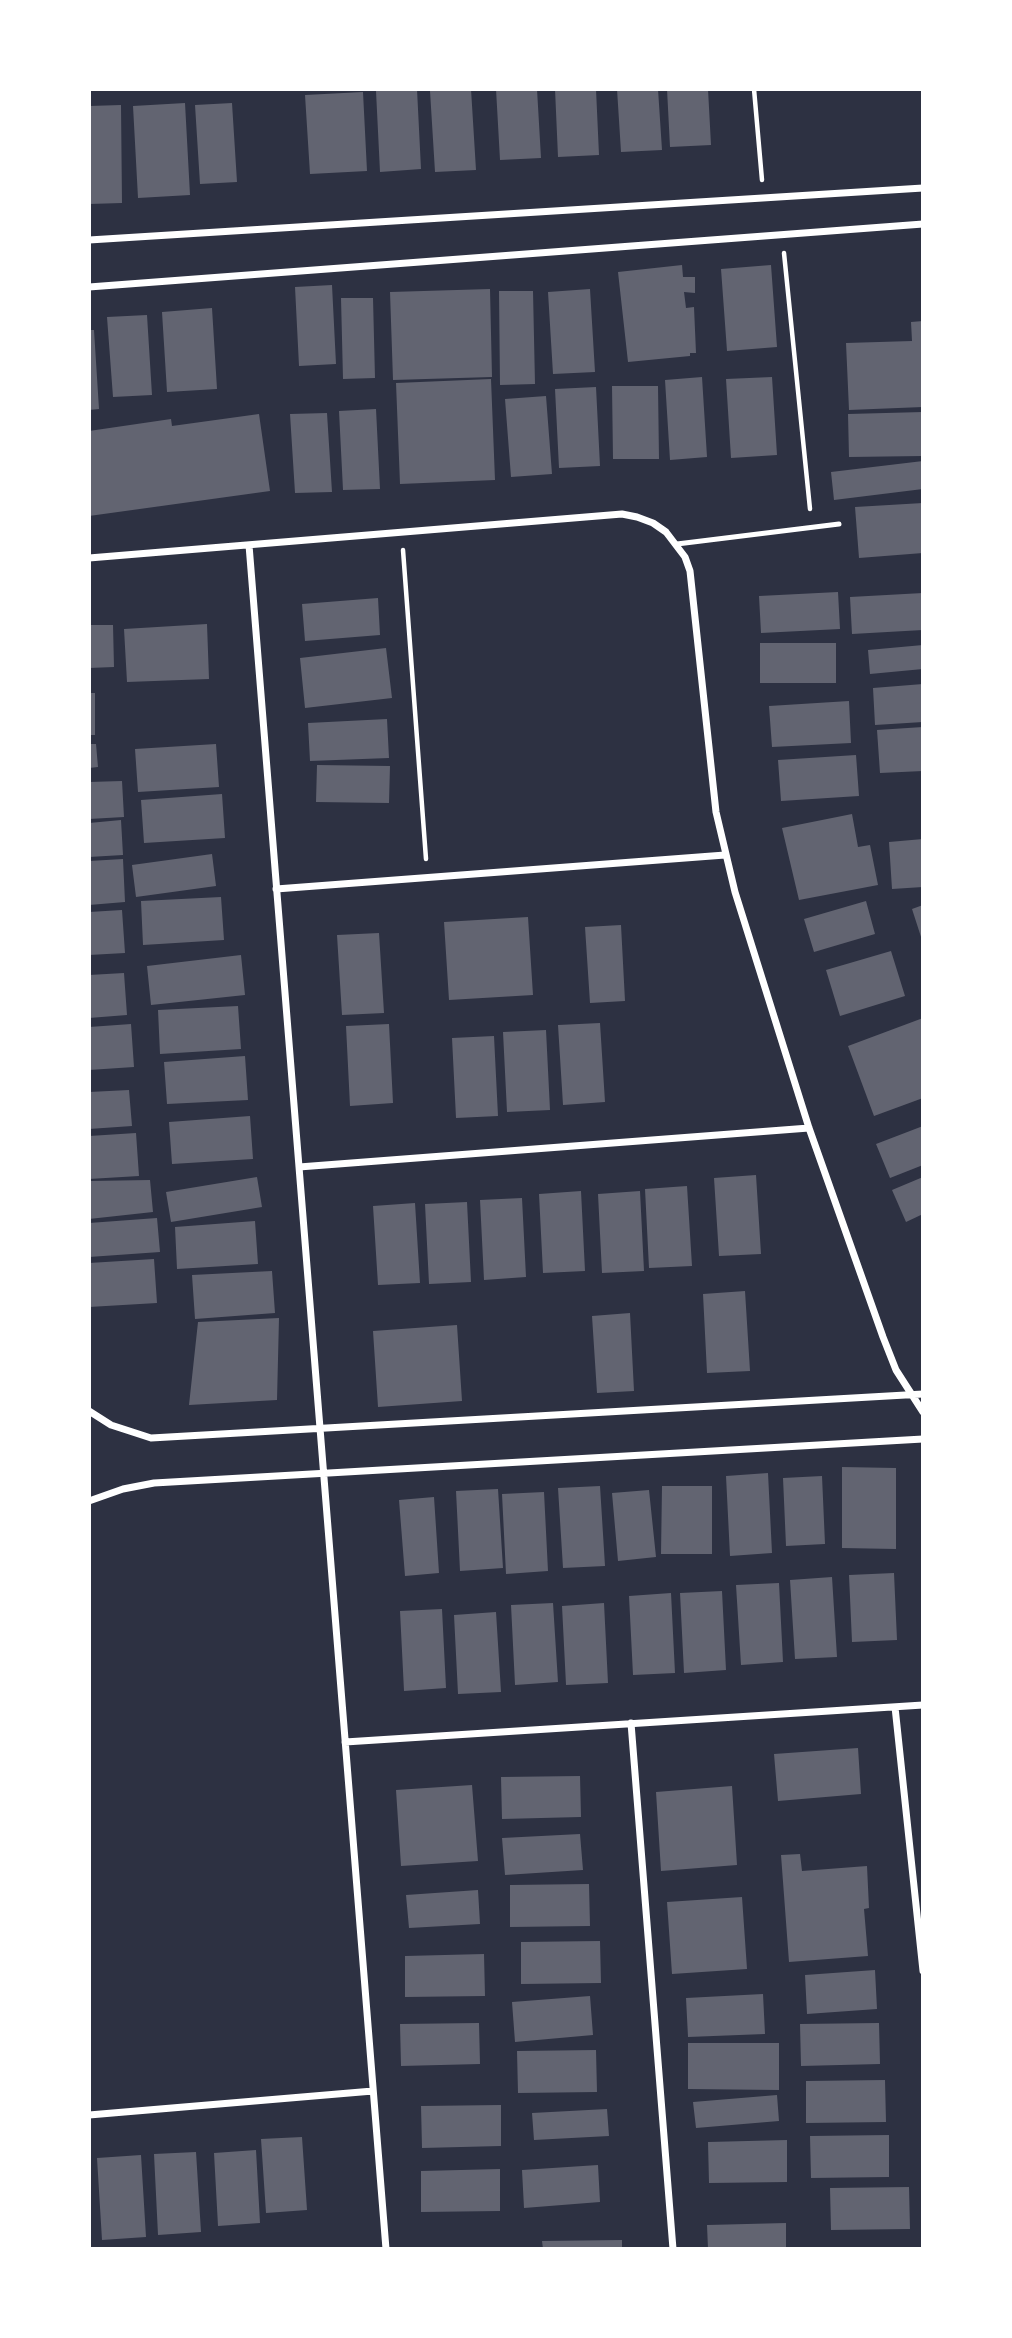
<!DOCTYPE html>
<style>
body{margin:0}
#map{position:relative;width:1012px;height:2338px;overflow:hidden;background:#2d3142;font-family:"Source Serif 4",serif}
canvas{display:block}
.frame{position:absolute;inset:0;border:91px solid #fff;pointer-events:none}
</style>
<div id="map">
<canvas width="1012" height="2338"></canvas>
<div class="frame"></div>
</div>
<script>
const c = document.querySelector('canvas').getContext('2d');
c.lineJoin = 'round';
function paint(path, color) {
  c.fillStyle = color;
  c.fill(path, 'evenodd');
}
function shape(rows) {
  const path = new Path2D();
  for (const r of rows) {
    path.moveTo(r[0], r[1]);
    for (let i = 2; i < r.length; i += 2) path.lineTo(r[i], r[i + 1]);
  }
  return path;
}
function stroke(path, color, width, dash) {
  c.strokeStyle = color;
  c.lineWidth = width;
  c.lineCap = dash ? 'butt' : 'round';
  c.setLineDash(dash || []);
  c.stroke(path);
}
paint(shape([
 [417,89,421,169,380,172,376,91],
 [471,89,476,170,435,172,430,91],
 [496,89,537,89,541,158,500,160],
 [555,89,596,89,599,155,558,157],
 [617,89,658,89,662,150,621,152],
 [667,89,708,89,711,145,670,147],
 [363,92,367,171,310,174,305,95],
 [185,103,190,195,138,198,133,106],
 [232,103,237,182,200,184,195,105],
 [121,105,122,203,89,204,89,106],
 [682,265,683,277,695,277,695,293,684,292,686,308,694,307,696,353,690,353,690,356,628,362,618,272],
 [771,265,777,347,727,351,721,269],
 [332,285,336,364,299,366,295,287],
 [490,289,492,377,393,380,390,292],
 [590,289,595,372,553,374,548,292],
 [499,291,533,291,535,384,500,385],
 [341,298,373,298,375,378,343,379],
 [212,308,217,389,167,392,162,312],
 [147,315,152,395,113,397,107,317],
 [923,321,923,407,849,410,846,343,912,341,911,322],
 [89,330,94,330,99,409,89,410],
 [702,377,707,457,670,460,665,380],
 [772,377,777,455,731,458,726,379],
 [491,379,495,480,400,484,396,383],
 [612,386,658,386,659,459,613,459],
 [596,387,600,466,559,468,555,389],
 [546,396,552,474,511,477,505,399],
 [376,409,380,489,343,490,339,411],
 [923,412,923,456,849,457,848,414],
 [327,413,332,492,295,493,290,414],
 [259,414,270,491,89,516,89,431,171,419,172,426],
 [923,461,923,489,834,500,831,472],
 [923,503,923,553,859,558,855,507],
 [838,592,840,629,761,633,759,596],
 [923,593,923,630,852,634,850,597],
 [378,598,380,635,305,641,302,604],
 [207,624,209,679,127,682,124,629],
 [89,625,113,625,114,667,89,668],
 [760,643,836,643,836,683,760,683],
 [923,645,923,669,870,674,868,650],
 [386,648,392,698,305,708,300,658],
 [923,684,923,722,875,725,873,688],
 [89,693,95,693,95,735,89,735],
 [849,701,851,743,772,747,769,706],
 [387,719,389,758,310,761,308,723],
 [923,727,923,771,880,773,877,730],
 [89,744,96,744,98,767,89,768],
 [216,744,219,787,138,792,135,749],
 [856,755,859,796,781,801,778,760],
 [317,765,390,766,389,803,316,802],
 [122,781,124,817,89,819,89,782],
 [222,794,225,838,144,843,141,800],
 [852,814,858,847,870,845,878,885,799,900,782,828],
 [121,820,123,855,89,857,89,823],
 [923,839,923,887,892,889,889,842],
 [212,854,216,886,136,897,132,865],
 [123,859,125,902,89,905,89,861],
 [221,897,224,940,143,945,141,901],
 [866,901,875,934,814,952,804,919],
 [923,905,923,940,922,940,912,909],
 [122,910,125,953,89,955,89,912],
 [528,917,533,995,449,1000,444,922],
 [621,925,625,1001,590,1003,585,927],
 [379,933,384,1013,342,1015,337,935],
 [891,951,905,996,840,1016,826,970],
 [241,955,245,995,151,1005,147,966],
 [124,973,127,1015,89,1018,89,975],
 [238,1006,241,1049,160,1054,158,1010],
 [923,1018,923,1098,874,1116,848,1046],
 [600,1023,605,1102,563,1105,558,1025],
 [131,1024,134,1067,89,1070,89,1027],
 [389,1024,393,1103,350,1106,346,1026],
 [546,1030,550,1110,507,1112,503,1032],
 [494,1036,498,1116,456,1118,452,1038],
 [245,1056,248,1100,167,1104,164,1062],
 [129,1090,132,1126,89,1129,89,1092],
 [250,1116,253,1159,172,1164,169,1122],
 [923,1126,923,1165,890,1178,876,1144],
 [136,1133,139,1176,89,1179,89,1136],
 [756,1175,761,1254,719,1256,714,1178],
 [257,1177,262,1207,171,1222,166,1192],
 [923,1177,923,1214,906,1222,892,1190],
 [150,1180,153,1212,89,1219,89,1181],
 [687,1186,692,1266,649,1268,645,1189],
 [581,1191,585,1271,543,1273,539,1194],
 [640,1191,644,1271,602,1273,598,1194],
 [522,1198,526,1277,484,1280,480,1200],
 [467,1202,471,1282,429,1284,425,1204],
 [415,1203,420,1283,378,1285,373,1206],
 [157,1218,160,1252,89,1257,89,1223],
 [255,1221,258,1264,177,1269,175,1227],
 [154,1259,157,1303,89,1307,89,1263],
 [272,1271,275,1313,195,1319,192,1275],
 [745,1291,750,1371,707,1373,703,1294],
 [630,1313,634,1391,597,1393,592,1316],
 [279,1318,277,1400,189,1405,198,1322],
 [457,1325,462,1401,378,1407,373,1331],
 [842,1467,896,1468,896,1549,842,1548],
 [768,1473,772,1553,730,1556,726,1476],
 [822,1476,825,1544,786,1546,783,1478],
 [600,1486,605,1566,563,1568,558,1488],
 [662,1486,712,1486,712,1554,661,1554],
 [498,1489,503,1568,460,1571,456,1491],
 [649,1490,656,1557,618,1561,612,1493],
 [544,1492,548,1571,506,1574,502,1494],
 [434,1497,439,1573,405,1576,399,1500],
 [894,1573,897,1640,852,1642,849,1575],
 [832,1577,837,1657,795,1659,790,1580],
 [779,1583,783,1662,741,1665,736,1585],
 [722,1591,726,1670,684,1673,680,1593],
 [671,1593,675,1673,633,1675,629,1596],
 [553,1603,558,1682,515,1685,511,1605],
 [604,1603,608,1683,566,1685,562,1606],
 [442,1609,446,1688,404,1691,400,1611],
 [496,1612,501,1692,458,1694,454,1615],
 [858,1748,861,1794,778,1801,774,1754],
 [580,1776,581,1817,502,1819,501,1777],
 [472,1785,478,1861,401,1866,396,1790],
 [732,1786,737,1865,661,1871,656,1792],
 [580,1834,583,1870,505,1875,502,1838],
 [800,1854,802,1871,867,1866,869,1908,864,1909,868,1956,789,1962,781,1855],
 [589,1884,590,1926,510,1927,510,1885],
 [478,1890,480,1924,409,1928,406,1895],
 [742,1897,747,1969,672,1974,667,1902],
 [600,1941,601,1983,521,1984,521,1942],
 [484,1954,485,1996,405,1997,405,1956],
 [875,1970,877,2009,807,2014,805,1975],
 [763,1994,765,2034,688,2037,686,1998],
 [590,1996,593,2035,515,2042,512,2002],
 [479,2023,480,2064,401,2066,400,2024],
 [879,2023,880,2064,801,2066,800,2024],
 [688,2043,779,2043,779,2090,688,2089],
 [596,2050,597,2092,518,2093,517,2051],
 [885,2080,886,2122,806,2123,806,2081],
 [777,2095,779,2121,696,2128,693,2102],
 [501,2105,501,2146,422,2148,421,2106],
 [607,2109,609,2136,534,2140,532,2113],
 [889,2135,889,2177,811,2178,810,2136],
 [302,2137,307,2210,266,2213,261,2139],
 [787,2140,787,2182,709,2183,708,2142],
 [256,2150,260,2223,218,2226,214,2153],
 [196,2152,201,2232,158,2235,154,2154],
 [141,2155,146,2237,102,2240,97,2158],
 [598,2165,600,2202,524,2208,522,2170],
 [500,2169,500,2211,421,2212,421,2171],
 [909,2187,910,2229,831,2230,830,2188],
 [786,2223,786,2249,708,2249,707,2225],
 [622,2240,622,2249,543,2249,542,2241]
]), '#626471');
stroke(shape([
 [754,89,762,180],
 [784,253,810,509],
 [403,550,426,859]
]), '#fff', 4.5);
stroke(shape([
 [677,544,839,524]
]), '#fff', 5);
stroke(shape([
 [89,240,923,188],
 [89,287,923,224],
 [249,545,386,2249],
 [89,558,622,514,637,517,653,523,666,532,685,557,690,571,716,812,735,892,809,1128,883,1337,896,1370,923,1412],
 [276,889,725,855],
 [299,1167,809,1128],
 [89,1411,111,1425,151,1438,923,1394],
 [89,1501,123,1489,154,1483,923,1439],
 [895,1707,923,1971],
 [631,1723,673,2249],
 [345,1742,923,1705],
 [89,2115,373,2091]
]), '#fff', 7);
</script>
